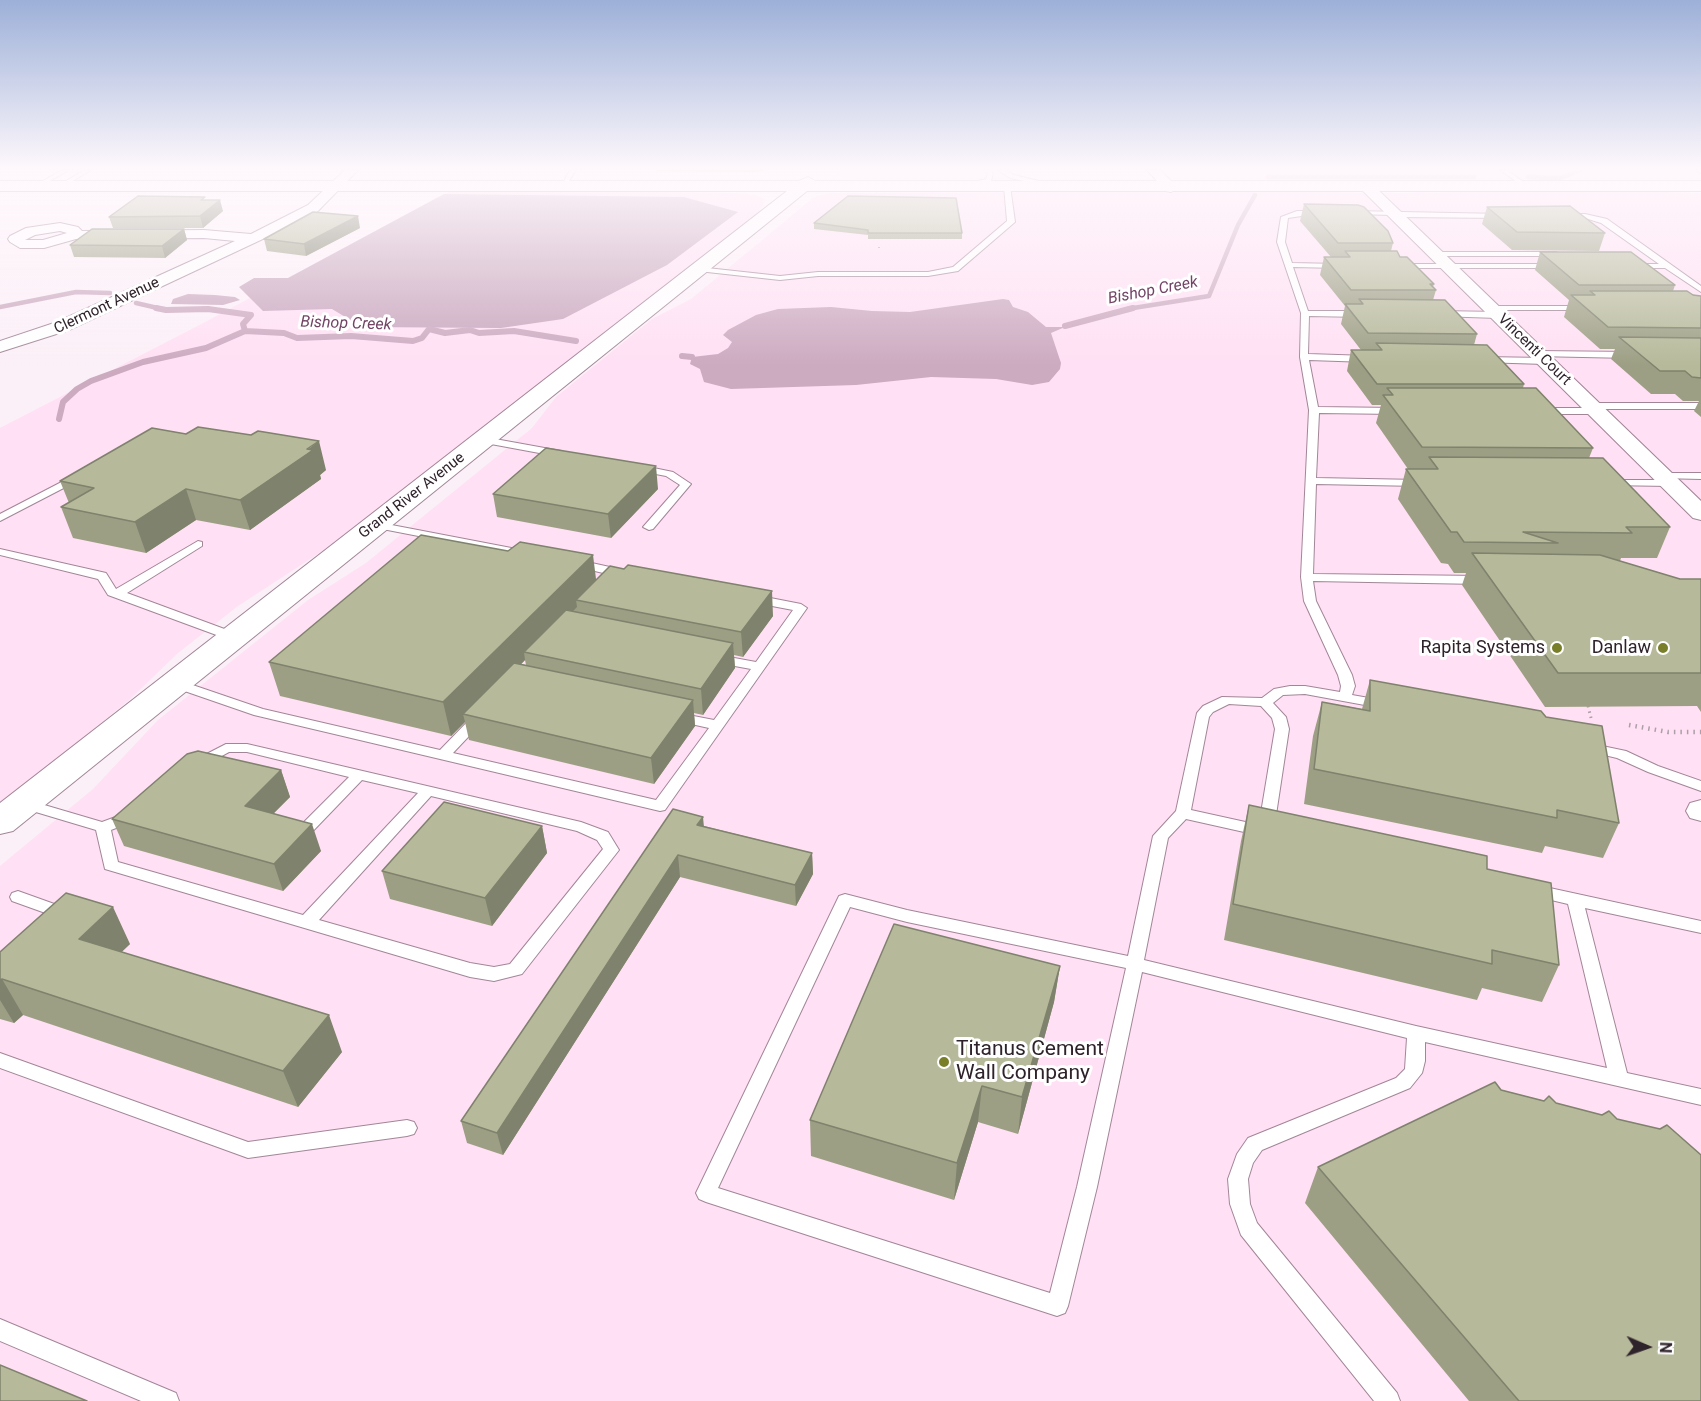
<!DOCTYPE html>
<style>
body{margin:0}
#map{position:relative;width:1701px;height:1401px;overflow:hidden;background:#fcf0f8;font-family:Roboto,sans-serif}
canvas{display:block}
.north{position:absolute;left:1617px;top:1317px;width:60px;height:60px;-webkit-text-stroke:4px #fff;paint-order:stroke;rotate:92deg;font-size:16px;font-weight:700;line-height:24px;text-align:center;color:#2f232b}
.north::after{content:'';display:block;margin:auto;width:21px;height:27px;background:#2f232b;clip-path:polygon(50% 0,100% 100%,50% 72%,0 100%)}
</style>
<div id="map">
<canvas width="1701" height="1401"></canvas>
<div class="north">N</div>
</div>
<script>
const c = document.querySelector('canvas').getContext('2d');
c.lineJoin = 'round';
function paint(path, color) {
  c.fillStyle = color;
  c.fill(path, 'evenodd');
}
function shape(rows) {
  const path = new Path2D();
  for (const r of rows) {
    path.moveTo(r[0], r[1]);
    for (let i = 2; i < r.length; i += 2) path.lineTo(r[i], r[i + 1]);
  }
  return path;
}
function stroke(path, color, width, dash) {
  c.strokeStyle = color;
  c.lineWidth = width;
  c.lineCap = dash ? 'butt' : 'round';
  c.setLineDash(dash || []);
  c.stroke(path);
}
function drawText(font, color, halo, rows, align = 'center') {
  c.font = font + ' Roboto,sans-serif';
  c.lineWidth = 6;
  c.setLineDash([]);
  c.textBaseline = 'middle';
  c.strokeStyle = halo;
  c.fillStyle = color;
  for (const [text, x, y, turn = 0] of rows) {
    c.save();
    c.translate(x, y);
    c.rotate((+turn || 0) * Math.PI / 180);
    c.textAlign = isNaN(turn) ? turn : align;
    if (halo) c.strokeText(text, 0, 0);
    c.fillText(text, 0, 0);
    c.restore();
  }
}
paint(shape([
 [842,170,1024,170,1015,181,969,181,852,180,840,176,839,173],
 [1160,170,1701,170,1701,181,1173,181],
 [525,190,737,193,756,195,766,200,757,214,471,438,324,550,238,606,178,653,128,701,0,805,0,428,207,321,450,191],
 [1596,190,1701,193,1701,1401,0,1401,0,866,93,789,158,720,308,600,366,563,426,514,532,428,556,397,652,319,691,299,814,197,828,193,1267,191,1394,193]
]), '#ffe0f4');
paint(shape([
 [444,194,684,197,738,212,667,265,563,319,501,328,362,327,332,309,263,311,239,287,254,278,288,278]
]), '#c8a6bd');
paint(shape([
 [188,294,215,295,235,297,240,300,223,305,171,304,173,299],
 [1003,299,1009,300,1013,307,1028,312,1046,327,1065,327,1051,333,1061,363,1060,369,1049,382,1032,385,996,379,931,377,856,385,731,389,704,382,700,369,690,364,692,357,718,354,728,348,732,342,723,335,728,330,756,315,778,309,831,307,872,311,910,312]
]), '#ccaac0');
stroke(shape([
 [1268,177,1474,177],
 [1528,177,1560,178,1581,170],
 [136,303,162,309],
 [0,307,76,292,110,293],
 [202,309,209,309],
 [1127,309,1209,296,1238,225,1255,195]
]), '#ccaac0', 4.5);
stroke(shape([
 [156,308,166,310,208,309,251,315,243,324,245,331],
 [1065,326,1133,308],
 [682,356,692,357],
 [59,419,63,402,77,389,91,381,143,362,206,348,245,331,284,333,297,338,351,336,413,341,422,338,429,329,445,333,470,330,479,333,514,331,576,341]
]), '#ccaac0', 6);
const lane = shape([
 [62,170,69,170,39,187,34,186,62,170],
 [84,170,91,170,63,187,58,186,84,170],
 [570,170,576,170,565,187,561,187,570,170],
 [983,170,989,170,993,173,991,181,966,186,966,184,986,179,988,174,983,170],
 [998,170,1005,170,1014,175,1047,183,1044,185,1010,178,998,170],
 [1500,170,1507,170,1529,186,1524,187,1500,170],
 [1696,170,1701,170,1701,173,1697,171,1696,170],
 [1007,184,1010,186,1015,222,958,271,928,276,818,276,780,280,698,271,694,269,698,267,780,276,818,272,928,272,953,267,1007,221,1004,186,1007,184],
 [1297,211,1319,211,1322,213,1288,218,1285,242,1292,263,1339,264,1343,266,1339,268,1293,267,1308,311,1361,311,1365,314,1361,317,1309,316,1308,354,1368,356,1372,359,1368,362,1309,360,1318,407,1396,408,1401,411,1396,414,1319,413,1316,478,1419,480,1424,483,1419,486,1316,484,1313,574,1480,576,1486,580,1480,584,1313,581,1316,601,1352,675,1355,686,1352,695,1386,701,1388,704,1381,708,1305,694,1283,695,1273,703,1286,717,1289,729,1274,828,1267,835,1262,836,1186,819,1168,838,1144,960,1416,1026,1607,1068,1568,904,1530,895,1528,891,1530,887,1536,885,1701,921,1701,933,1585,908,1627,1073,1701,1089,1701,1105,1425,1042,1425,1061,1422,1073,1410,1088,1262,1150,1253,1163,1248,1179,1250,1204,1257,1223,1397,1393,1400,1401,1374,1401,1241,1235,1230,1204,1228,1179,1237,1154,1248,1138,1396,1078,1405,1069,1407,1038,1142,972,1097,1187,1068,1306,1065,1313,1057,1316,706,1202,699,1199,696,1193,839,896,845,894,907,910,1128,956,1153,836,1176,811,1197,713,1203,706,1222,697,1262,698,1274,689,1290,686,1305,686,1340,692,1341,686,1338,675,1304,601,1301,577,1309,410,1300,357,1301,313,1277,242,1281,217,1297,211],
 [1229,704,1261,706,1272,718,1275,729,1259,825,1191,810,1209,717,1213,712,1229,704],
 [850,907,907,922,1126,968,1077,1187,1050,1293,718,1188,850,907],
 [1353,211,1503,214,1507,216,1503,218,1396,217,1393,215,1351,214,1353,211],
 [1564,214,1585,214,1607,219,1701,286,1701,292,1665,268,1629,268,1629,264,1659,264,1601,223,1585,218,1562,217,1562,215,1564,214],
 [1436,252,1556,252,1560,254,1556,256,1433,256,1432,254,1436,252],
 [1398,264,1552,264,1556,266,1552,268,1395,268,1394,266,1398,264],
 [1488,306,1585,306,1589,308,1585,310,1488,310,1488,306],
 [1440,311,1498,312,1502,315,1498,318,1437,316,1436,314,1440,311],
 [1538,351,1630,352,1634,355,1630,358,1535,356,1534,354,1538,351],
 [1483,357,1545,358,1549,361,1545,364,1480,362,1479,360,1483,357],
 [1591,403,1701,403,1701,409,1599,409,1601,411,1596,414,1541,414,1536,411,1541,408,1588,408,1586,406,1591,403],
 [484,437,561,451,566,454,561,457,480,442,479,440,484,437],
 [639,465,673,472,691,484,653,529,649,530,643,527,680,485,666,476,635,470,635,466,639,465],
 [1663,473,1701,473,1701,479,1659,478,1659,474,1663,473],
 [77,474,81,475,81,479,0,521,0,514,77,474],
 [1609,480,1670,480,1675,483,1670,486,1605,485,1605,481,1609,480],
 [376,522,527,551,533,554,527,557,372,527,370,525,376,522],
 [198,541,202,542,202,546,127,593,238,634,240,637,238,640,230,640,108,595,98,579,0,555,0,549,106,573,116,589,198,541],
 [578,560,628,571,630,574,624,578,574,566,572,564,574,562,578,560],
 [755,595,801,604,807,608,665,810,660,811,254,715,170,686,168,683,175,679,263,709,440,750,474,715,479,714,486,718,453,753,656,800,709,728,673,720,671,717,673,714,678,713,714,720,751,669,713,662,712,659,713,656,718,655,756,662,793,610,751,602,749,599,751,596,755,595],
 [1588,743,1626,751,1658,766,1701,781,1701,791,1648,772,1617,758,1583,750,1581,747,1583,744,1588,743],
 [226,744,247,744,581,822,608,832,619,850,522,974,494,981,470,977,105,869,96,830,19,807,17,804,19,801,24,799,102,822,129,812,134,813,137,817,134,821,111,830,118,862,303,915,418,793,362,780,312,832,307,833,302,832,299,828,302,824,349,777,247,752,229,752,198,769,191,764,193,761,226,744],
 [431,796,577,831,597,840,603,849,510,964,494,967,470,963,319,920,431,796],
 [18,891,71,910,73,914,71,918,65,920,12,901,10,897,12,893,18,891],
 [0,1053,248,1142,407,1120,414,1122,417,1128,414,1134,407,1136,248,1158,0,1068,0,1053],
 [0,1319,176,1393,179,1401,141,1401,0,1341,0,1319]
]);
const street = shape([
 [345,170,358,170,318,211,299,222,69,330,0,352,0,341,57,322,235,241,204,238,76,239,44,248,20,248,10,242,8,239,10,236,26,228,60,223,78,227,82,231,204,230,251,234,308,205,345,170],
 [60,231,67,233,43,240,25,240,35,235,60,231],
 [1147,170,1160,170,1178,188,1171,192,1166,191,1147,170],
 [1367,183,1372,184,1701,501,1701,520,1693,518,1362,190,1360,187,1362,184,1367,183],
 [1701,800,1701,821,1690,818,1686,811,1690,803,1701,800]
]);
const secondary = shape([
 [808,177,815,181,1701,181,1701,191,807,191,13,831,0,834,0,803,787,191,0,191,0,181,799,181,808,177]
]);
stroke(lane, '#a28698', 2);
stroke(street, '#a28698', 2);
stroke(secondary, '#a28698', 2);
stroke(shape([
 [879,247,879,250]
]), '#aca0a8', 2, [1, 2]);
stroke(shape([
 [1588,706,1591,718]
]), '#aca0a8', 3, [1.5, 4]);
stroke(shape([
 [1629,725,1668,732,1701,732]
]), '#aca0a8', 4.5, [1.5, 5]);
paint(lane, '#fff');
paint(street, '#fff');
paint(secondary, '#fff');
paint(shape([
 [657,170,767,170,756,172,657,171],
 [206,200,223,211,203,228,113,228,109,217],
 [1304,204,1393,243,1391,251,1434,284,1433,287,1436,290,1433,300,1477,334,1474,345,1524,384,1523,388,1593,448,1589,458,1670,527,1657,558,1621,558,1620,561,1680,579,1701,579,1701,712,1697,706,1545,707,1462,585,1466,573,1454,573,1448,564,1441,563,1398,499,1406,469,1408,469,1376,423,1381,405,1372,405,1347,371,1351,350,1361,350,1341,324,1345,306,1320,275,1324,257,1331,257,1300,221],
 [1487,207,1605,233,1599,251,1512,250,1482,224],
 [814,223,962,233,962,239,868,239,868,235,814,229],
 [360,228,306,256,267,251,264,239],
 [184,229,187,240,165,258,74,257,70,245],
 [1540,252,1675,285,1673,291,1693,295,1701,296,1701,417,1694,411,1699,401,1683,401,1675,394,1651,394,1611,359,1615,349,1600,349,1564,317,1569,300,1535,270],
 [326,470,320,475,321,479,250,530,196,520,146,553,73,538,61,507,69,503,60,481],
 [658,489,611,538,497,517,493,494],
 [596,580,773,616,743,657,734,655,735,668,703,715,694,713,695,726,654,784,469,740,465,722,451,736,280,696,269,662],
 [525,660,526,665,521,664],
 [1370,680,1619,823,1603,858,1545,846,1542,853,1304,804,1313,736,1322,702,1362,709],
 [281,770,290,797,274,813,321,851,283,891,124,846,112,819],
 [1249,805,1487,869,1559,965,1542,1002,1482,988,1477,1000,1224,940,1241,841],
 [673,809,704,826,812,853,813,874,796,906,680,877,503,1155,467,1143,461,1121],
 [542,826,547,853,492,926,390,899,382,871],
 [130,944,121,952,342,1052,298,1107,23,1015,14,1023,0,1019,0,952],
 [1060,966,1054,1002,1018,1134,978,1122,954,1200,811,1156,810,1120],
 [1501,1090,1617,1119,1701,1401,1469,1401,1305,1203,1318,1167]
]), '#9d9f84');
paint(shape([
 [220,200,223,211,203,228,200,216],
 [358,216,360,228,306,256,304,244],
 [184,229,187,240,165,258,162,246],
 [319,441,326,470,320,475,321,479,250,530,240,500],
 [656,466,658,489,611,538,608,514],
 [186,489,196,520,146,553,135,522],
 [593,555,597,587,576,600,577,607,531,654,524,652,525,660,471,716,463,714,465,722,451,736,443,702],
 [772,591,773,616,743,657,741,632],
 [733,643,735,668,703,715,701,689],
 [693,700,695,726,654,784,651,758],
 [281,770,290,797,254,833,245,806],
 [703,817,705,838,697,825],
 [312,824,321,851,283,891,274,864],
 [542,826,547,853,492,926,485,898],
 [812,853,813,874,796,906,795,885],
 [678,855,680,877,503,1155,497,1133],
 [113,907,130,944,98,975,79,939],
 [1060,966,1054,1002,1018,1134,1022,1097],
 [2,979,23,1015,14,1023,0,1000,0,980],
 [329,1015,342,1052,298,1107,283,1071],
 [982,1086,978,1122,954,1200,957,1163]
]), '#7f826c');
const building = shape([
 [138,196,205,197,201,200,220,200,200,216,109,217,138,196],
 [848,196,956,198,962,233,868,233,868,230,814,223,848,196],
 [1304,204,1358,205,1364,207,1388,231,1393,243,1338,243,1304,204],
 [1570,206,1605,233,1517,232,1487,207,1570,206],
 [313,212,358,216,304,244,264,239,313,212],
 [92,229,184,229,162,246,70,245,92,229],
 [1345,251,1397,251,1400,257,1407,257,1434,284,1430,284,1436,290,1351,290,1324,257,1350,257,1345,251],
 [1540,252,1631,252,1675,285,1579,285,1540,252],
 [1590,291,1687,291,1693,295,1701,296,1701,328,1608,327,1571,295,1595,295,1590,291],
 [1359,299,1445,300,1477,334,1368,333,1345,304,1363,304,1359,299],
 [1619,337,1701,338,1701,378,1692,377,1685,371,1660,371,1619,337],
 [1376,343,1487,345,1524,384,1377,384,1351,350,1382,350,1376,343],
 [1387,388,1536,388,1593,448,1422,447,1383,395,1393,395,1387,388],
 [198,427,251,435,258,431,319,441,307,449,313,450,240,500,186,489,135,522,61,507,94,488,60,481,152,428,186,434,198,427],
 [546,448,656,466,608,514,493,494,546,448],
 [1429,457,1603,458,1670,527,1626,527,1632,533,1523,532,1558,543,1464,542,1457,532,1451,532,1406,469,1438,469,1429,457],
 [421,535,508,551,520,542,593,555,443,702,269,662,421,535],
 [1472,553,1600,555,1680,579,1701,579,1701,673,1558,673,1472,553],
 [628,565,772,591,741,632,576,600,610,566,624,569,628,565],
 [566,610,733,643,701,689,524,652,566,610],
 [514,663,693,700,651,758,463,714,514,663],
 [1370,680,1541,711,1546,717,1602,726,1619,823,1557,810,1557,818,1314,769,1322,702,1370,711,1370,680],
 [198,751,281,770,245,806,312,824,274,864,112,819,187,754,198,751],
 [444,802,542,826,485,898,382,871,444,802],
 [1249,805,1487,856,1487,869,1551,883,1559,965,1492,950,1492,964,1233,904,1249,805],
 [673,809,703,817,697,825,812,853,795,885,678,855,497,1133,461,1121,673,809],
 [66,893,113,907,79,939,329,1015,283,1071,2,979,0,980,0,952,66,893],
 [894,924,1060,966,1022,1097,982,1086,957,1163,810,1120,894,924],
 [1495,1082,1501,1090,1544,1101,1549,1096,1556,1103,1602,1115,1609,1111,1617,1119,1660,1129,1667,1125,1701,1155,1701,1401,1519,1401,1318,1167,1495,1082],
 [0,1365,87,1401,0,1401,0,1365]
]);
paint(building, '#b6b99a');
stroke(building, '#7f826c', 1.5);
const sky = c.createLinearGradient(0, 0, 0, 366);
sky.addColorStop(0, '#9db0d8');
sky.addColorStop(0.46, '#fef8fc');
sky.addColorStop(1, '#fef8fc00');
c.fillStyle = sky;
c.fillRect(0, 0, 1701, 366);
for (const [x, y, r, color] of [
 [1557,648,6,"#797e28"],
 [1663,648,6,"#797e28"],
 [944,1062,6,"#797e28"]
]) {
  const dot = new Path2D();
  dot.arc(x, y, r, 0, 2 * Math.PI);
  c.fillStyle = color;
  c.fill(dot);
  stroke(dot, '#fff', 2);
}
drawText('15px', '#2f232b', '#fff', [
 ["Clermont Avenue",107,306,-25],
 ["Vincenti Court",1534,350,44],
 ["Grand River Avenue",412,496,-38]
]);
drawText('italic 16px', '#724364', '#fff', [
 ["Bishop Creek",1153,291,-11],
 ["Bishop Creek",346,324,2]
]);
drawText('18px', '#2f232b', '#fff', [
 ["Rapita Systems",1545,648],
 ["Danlaw",1651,648]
], 'right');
drawText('21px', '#2f232b', '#fff', [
 ["Titanus Cement",956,1050],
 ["Wall Company",956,1074]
], 'left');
</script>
